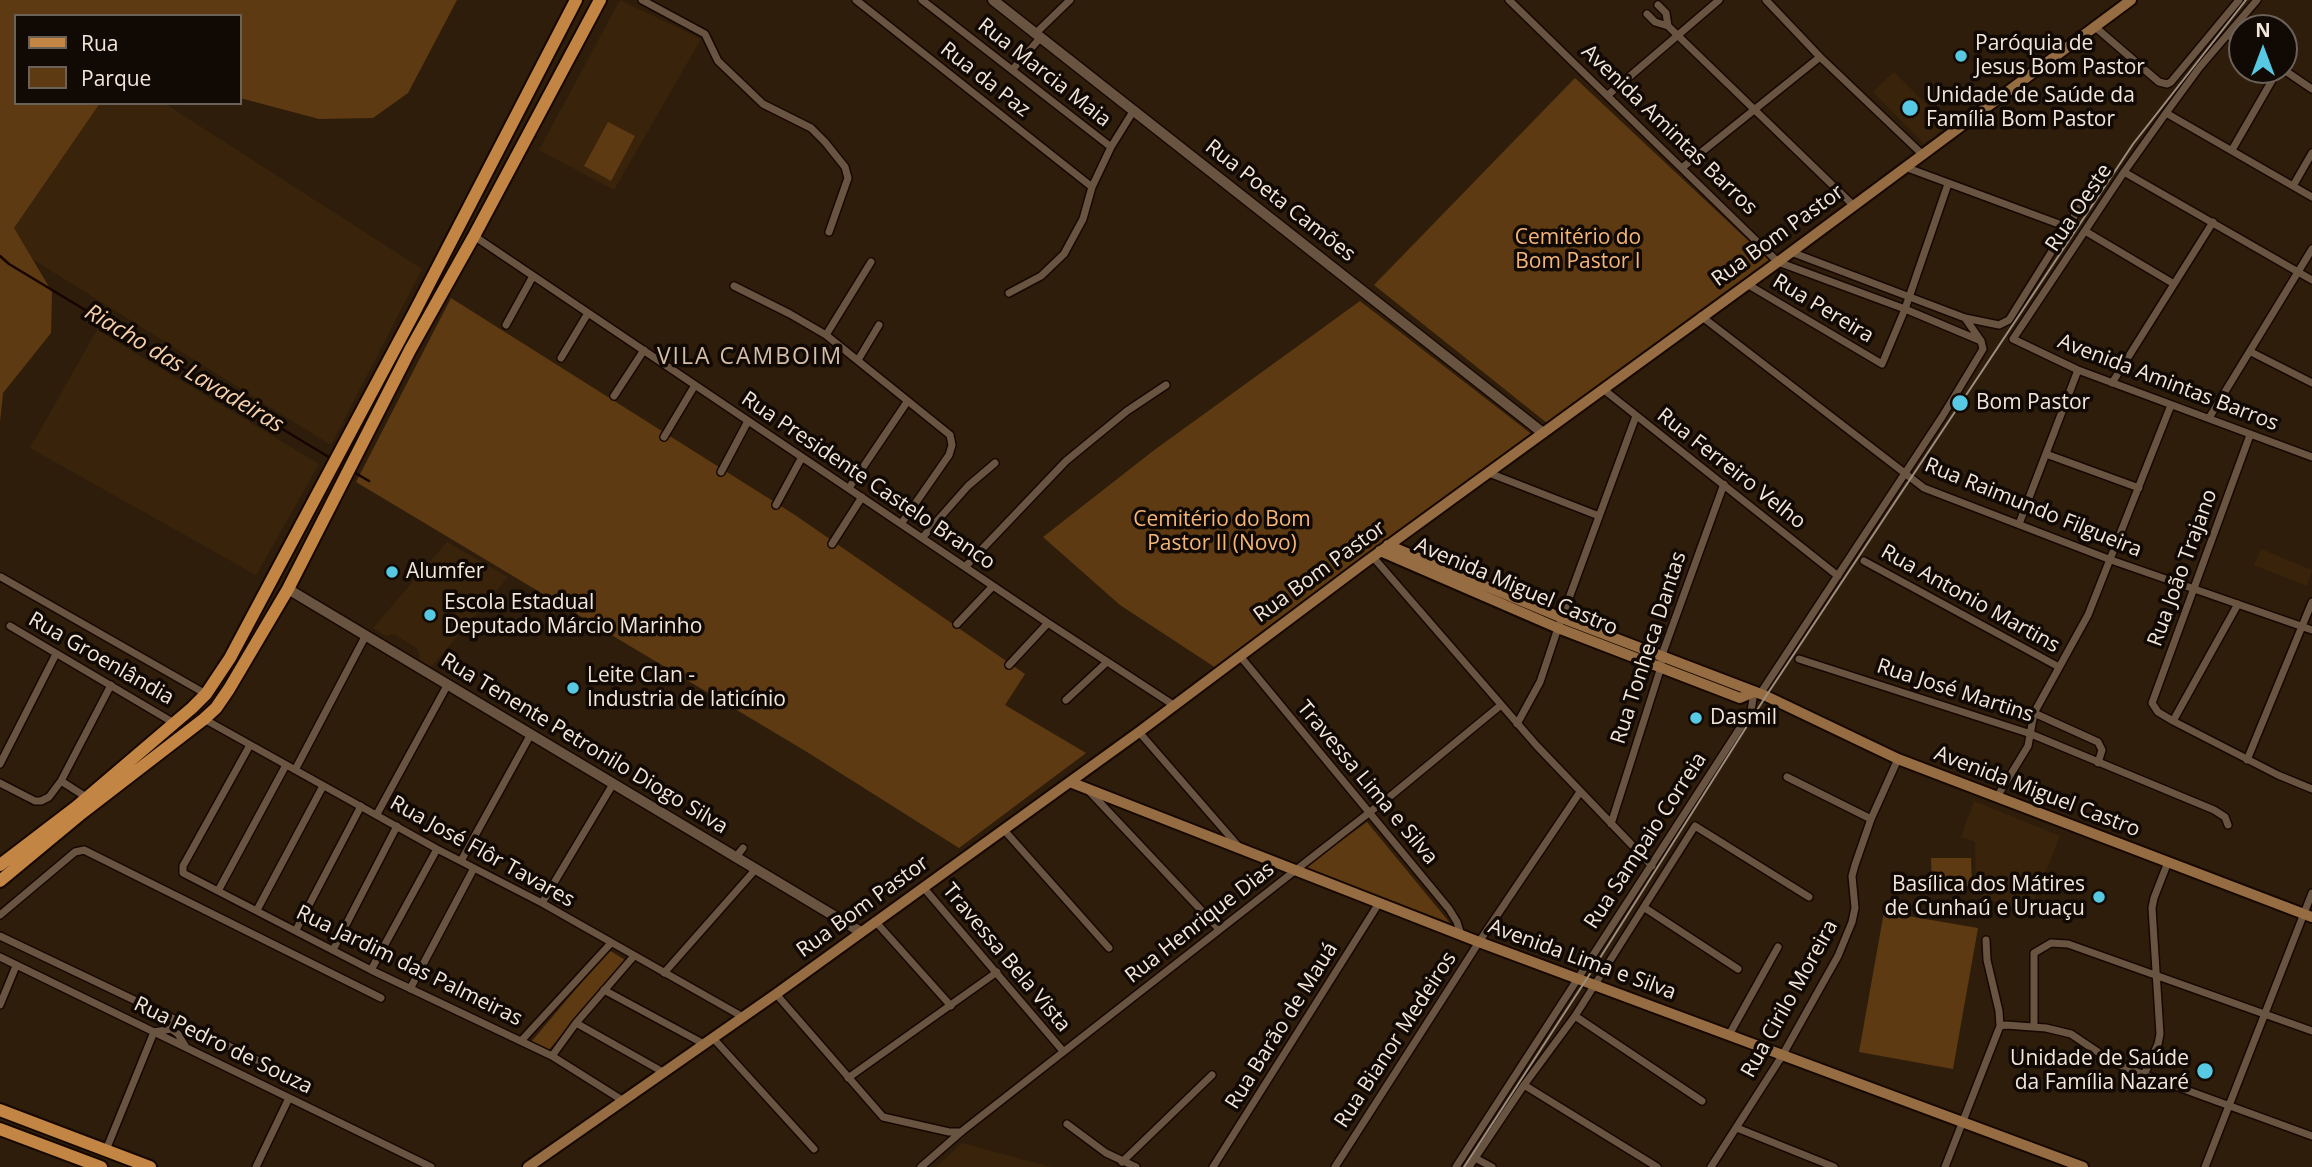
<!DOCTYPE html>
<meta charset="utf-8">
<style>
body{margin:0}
#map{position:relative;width:2312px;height:1167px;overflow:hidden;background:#2f1d0b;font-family:"Open Sans",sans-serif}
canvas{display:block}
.legend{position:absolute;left:14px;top:14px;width:228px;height:91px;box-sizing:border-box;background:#110903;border:2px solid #6b6159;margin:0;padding:9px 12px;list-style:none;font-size:21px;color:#f3e6db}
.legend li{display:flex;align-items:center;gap:14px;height:35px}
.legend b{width:35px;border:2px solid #6b6159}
.north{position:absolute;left:2228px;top:14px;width:70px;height:70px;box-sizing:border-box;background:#110903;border:2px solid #6b6159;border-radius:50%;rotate:0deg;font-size:19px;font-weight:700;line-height:28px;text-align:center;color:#f3e6db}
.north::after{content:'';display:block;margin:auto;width:24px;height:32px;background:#57c9e2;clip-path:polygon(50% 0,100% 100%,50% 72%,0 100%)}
</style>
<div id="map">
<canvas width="2312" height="1167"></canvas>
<ul class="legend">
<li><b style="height:9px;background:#c28543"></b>Rua</li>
<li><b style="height:19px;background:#5e3a13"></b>Parque</li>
</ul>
<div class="north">N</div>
</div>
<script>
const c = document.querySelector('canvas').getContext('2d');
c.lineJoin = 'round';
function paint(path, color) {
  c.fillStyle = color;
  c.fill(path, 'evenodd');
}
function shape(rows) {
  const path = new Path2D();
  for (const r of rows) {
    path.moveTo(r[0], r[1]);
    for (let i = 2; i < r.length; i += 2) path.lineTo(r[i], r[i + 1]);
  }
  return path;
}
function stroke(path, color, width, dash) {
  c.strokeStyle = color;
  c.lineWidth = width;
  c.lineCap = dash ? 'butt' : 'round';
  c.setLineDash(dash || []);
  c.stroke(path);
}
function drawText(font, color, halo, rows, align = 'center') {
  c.font = font + ' "Open Sans",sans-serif';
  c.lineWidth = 7;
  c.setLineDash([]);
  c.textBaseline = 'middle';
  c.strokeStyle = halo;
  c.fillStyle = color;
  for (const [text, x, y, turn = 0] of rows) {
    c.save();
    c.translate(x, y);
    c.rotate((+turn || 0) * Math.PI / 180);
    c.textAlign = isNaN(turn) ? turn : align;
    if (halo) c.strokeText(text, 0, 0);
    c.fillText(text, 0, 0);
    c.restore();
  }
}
paint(shape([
 [0,0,16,16,16,103,164,103,422,269,331,445,0,239],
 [620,0,701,39,614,190,539,150],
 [1894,72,1948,126,1924,144,1873,92],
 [97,330,319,464,256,575,30,448],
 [447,542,508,577,431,667,420,660,418,649,394,634,386,636,373,628],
 [2261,549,2312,570,2307,586,2254,565],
 [1974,801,2060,836,2028,915,1976,893,1975,842,1961,837],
 [962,1143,1051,1167,936,1167]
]), '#3a230b');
paint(shape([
 [0,0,457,0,408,93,373,118,319,119,240,98,240,16,16,16,16,103,100,103,14,228,52,292,51,333,3,393,0,422],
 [1575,78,1771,262,1547,423,1374,285],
 [608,122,635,136,611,181,584,166],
 [451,298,795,515,1025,674,1005,705,1086,753,959,848,807,752,356,482],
 [1360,301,1534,436,1216,668,1120,605,1043,537,1153,451],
 [1367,822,1450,923,1304,867],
 [1931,858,1971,858,1972,886,1932,886],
 [1884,912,1978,928,1953,1069,1859,1052],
 [609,950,625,960,548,1051,531,1042]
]), '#5e3a13');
stroke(shape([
 [0,256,9,264,332,459],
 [352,471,369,481]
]), '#150400', 2.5);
const minor = shape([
 [642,0,705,34,718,61,763,104,811,128,825,142,845,167,848,178,829,232],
 [856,0,1092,187],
 [922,0,1111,147],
 [1509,0,1778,262,1905,309,1981,341],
 [1766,0,1820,57,1922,154],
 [2257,0,2199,68,2166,113,2124,172,2013,339,2078,370,2312,457],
 [1658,5,1666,13,1668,26],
 [1647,14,1655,22,1668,26,1853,205],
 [2094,26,2159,82,2167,84,2171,82,2239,0],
 [1036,33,1070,0],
 [2228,35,2242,44],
 [1012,70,1041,37],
 [2284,70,2312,89],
 [1608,95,1719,0],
 [2166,113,2312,197],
 [2232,150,2278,70],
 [1683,167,1820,57],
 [1905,167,2067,227,2101,176],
 [2124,172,2312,280],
 [2293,186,2312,153],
 [2085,231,2174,284],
 [474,236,1048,623,1175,706],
 [1791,252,1965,318,1999,325,2009,320,2067,227],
 [1747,284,1882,364,1905,309,1948,184],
 [734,286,790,314,826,335,950,435,952,445,949,455,901,524],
 [1009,293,1041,276,1064,254,1083,219,1092,187,1111,147,1134,110],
 [1701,316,1924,488,2111,560,2312,630],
 [506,325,533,276],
 [826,335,871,262],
 [2251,352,2312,383],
 [561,358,588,313],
 [858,360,879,325],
 [2112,383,2213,222],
 [1603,389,1838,576],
 [614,396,644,350],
 [2209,418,2312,249],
 [2250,435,2152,703,2158,712,2173,721,2278,775,2312,789],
 [664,437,695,385],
 [2046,454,2139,488],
 [721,472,748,421],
 [1489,473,1599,516],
 [849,488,907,402],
 [776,505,802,457],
 [2019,524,2078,370],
 [922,538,968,486,995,463],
 [832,544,862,497],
 [1373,557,1537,746,1652,866],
 [1864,561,2059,667],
 [965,567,1066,461,1127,411,1166,385],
 [1,577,206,694],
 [957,624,993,586],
 [10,626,174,723],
 [1240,656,1449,909,1457,922,1461,935],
 [1799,659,2031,734,2214,810,2225,817,2228,825],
 [1009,665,1048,623],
 [1760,694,1942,417,1983,349,1981,341,1965,318],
 [1066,700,1107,662],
 [2034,713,2098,742,2102,750,2098,763],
 [204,719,437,849,542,903,743,1017],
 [2173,721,2238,604],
 [1517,724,1540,682,1558,628,1636,416],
 [1139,732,1239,847],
 [250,745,183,866,183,873,371,970,552,1056,622,1100],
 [2247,760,2312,602],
 [0,764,56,654],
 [295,770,366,635],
 [1787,777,1871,819],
 [61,781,86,797],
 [0,783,35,801,41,801,49,797,61,781,111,685],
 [1089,791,1218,928],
 [1997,797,2028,746,2034,713,2088,615,2171,405],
 [377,814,448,684],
 [1611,824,1661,667,1662,655,1724,484],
 [1004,830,1109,948],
 [735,858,743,848],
 [461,861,531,734],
 [923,887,1063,1051],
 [218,891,286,765],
 [542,903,613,784],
 [1645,908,1738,969],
 [257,910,323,786],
 [0,915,75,852,84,850,381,998],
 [875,921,951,1006],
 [296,930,361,806],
 [0,936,176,1020,171,1029],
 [333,950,397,826],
 [0,957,431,1167],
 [371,970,437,849],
 [664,973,755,870],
 [410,989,474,868],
 [604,990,704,1044],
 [776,994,883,1117,949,1132,961,1132],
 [0,1005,16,966],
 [1575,1016,1702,1101],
 [176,1020,291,1077],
 [576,1023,663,1072],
 [2000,1026,2006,1025,2046,1028,2071,1034,2111,1061,2126,1068,2312,1136],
 [2034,1026,2034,953,2051,943,2068,944,2312,1031],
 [1729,1035,1778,947],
 [713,1038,814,1149],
 [521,1041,611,943],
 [552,1056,576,1023,634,956],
 [2144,1075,2158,1044,2160,1034,2152,908,2154,898,2168,862],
 [848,1078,997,972],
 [1524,1085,1657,1167],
 [1067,1124,1106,1153,1136,1167],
 [1737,1128,1834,1167],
 [106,1150,154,1032,171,1029,178,1034,186,1047],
 [1475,1158,1492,1167],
 [1122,1162,1212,1075],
 [256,1167,289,1098],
 [921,1167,961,1132,1393,794,1501,705],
 [1213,1167,1379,903],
 [1335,1167,1479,942,1580,792],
 [1456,1167,1751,711,1754,692],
 [1469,1167,1524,1085,1575,1016,1695,826,1809,897],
 [1711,1167,1782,1056,1838,956,1852,922,1855,908,1852,876,1855,865,1871,819,1898,759],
 [1945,1167,2000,1026,1999,1011,1987,960,1986,940],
 [2205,1167,2312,893]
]);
const tertiary = shape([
 [993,0,1543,433],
 [288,589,861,932]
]);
const secondary = shape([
 [1388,545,1562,618,1766,696,1898,759,2312,917],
 [1380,551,1558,628,1740,698,1754,692],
 [1070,782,1479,942,2083,1167],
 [528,1167,776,994,1139,732,1363,564,1778,262,2131,0]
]);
const primary = shape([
 [0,865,76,807,192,708,206,694,230,658,414,313,576,0],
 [0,881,82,813,204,719,216,708,229,689,288,589,410,350,474,236,600,0],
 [0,1110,150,1167],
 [0,1129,101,1167]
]);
stroke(minor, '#160700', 10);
stroke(tertiary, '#160700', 13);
stroke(secondary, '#160700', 14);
stroke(primary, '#160700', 16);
stroke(minor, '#695441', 7);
stroke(tertiary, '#695441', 10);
stroke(secondary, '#966c42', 10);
stroke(primary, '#c28543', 12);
stroke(shape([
 [1464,1167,1586,980,1766,696,2133,144,2246,0]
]), '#9d8e80', 2);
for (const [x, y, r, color] of [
 [1961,56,7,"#57c9e2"],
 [1910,108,9,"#57c9e2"],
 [1960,403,9,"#57c9e2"],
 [392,572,7,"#57c9e2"],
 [430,615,7,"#57c9e2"],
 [573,688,7,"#57c9e2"],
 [1696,718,7,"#57c9e2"],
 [2099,897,7,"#57c9e2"],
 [2205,1071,9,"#57c9e2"]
]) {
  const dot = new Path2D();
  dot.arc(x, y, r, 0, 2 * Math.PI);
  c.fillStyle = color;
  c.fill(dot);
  stroke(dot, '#110903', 2.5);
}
drawText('21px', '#f3e6db', '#110903', [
 ["Paróquia de",1975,44],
 ["Jesus Bom Pastor",1975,68],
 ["Unidade de Saúde da",1926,96],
 ["Família Bom Pastor",1926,120],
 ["Bom Pastor",1976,403],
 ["Alumfer",406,572],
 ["Escola Estadual",444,603],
 ["Deputado Márcio Marinho",444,627],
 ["Leite Clan -",587,676],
 ["Industria de laticínio",587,700],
 ["Dasmil",1710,718],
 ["Basílica dos Mátires",2085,885,"right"],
 ["de Cunhaú e Uruaçu",2085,909,"right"],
 ["Unidade de Saúde",2189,1059,"right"],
 ["da Família Nazaré",2189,1083,"right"]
], 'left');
drawText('21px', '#f3e6db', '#110903', [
 ["Rua Marcia Maia",1044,73,38],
 ["Rua da Paz",985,80,38],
 ["Avenida Amintas Barros",1669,130,44],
 ["Rua Poeta Camões",1280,201,38],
 ["Rua Oeste",2079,208,-56],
 ["Rua Bom Pastor",1778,236,-36],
 ["Rua Pereira",1823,309,31],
 ["Avenida Amintas Barros",2168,383,21],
 ["Rua Ferreiro Velho",1731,469,38],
 ["Rua Presidente Castelo Branco",868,481,34],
 ["Rua Raimundo Filgueira",2033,508,22],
 ["Rua João Trajano",2183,568,-70],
 ["Rua Bom Pastor",1320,572,-36],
 ["Avenida Miguel Castro",1516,587,23],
 ["Rua Antonio Martins",1970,599,29],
 ["Rua Tonheca Dantas",1649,648,-72],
 ["Rua Groenlândia",101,659,30],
 ["Rua José Martins",1955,691,18],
 ["Rua Tenente Petronilo Diogo Silva",584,744,31],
 ["Travessa Lima e Silva",1367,783,50],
 ["Avenida Miguel Castro",2037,792,21],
 ["Rua Sampaio Correia",1646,841,-57],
 ["Rua José Flôr Tavares",482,852,29],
 ["Rua Bom Pastor",863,907,-36],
 ["Rua Henrique Dias",1200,923,-38],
 ["Travessa Bela Vista",1006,958,50],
 ["Avenida Lima e Silva",1582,960,20],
 ["Rua Jardim das Palmeiras",409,966,26],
 ["Rua Cirilo Moreira",1790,999,-61],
 ["Rua Barão de Mauá",1282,1026,-58],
 ["Rua Bianor Medeiros",1396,1040,-57],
 ["Rua Pedro de Souza",223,1046,26]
]);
drawText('21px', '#f4b67a', '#110903', [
 ["Cemitério do",1578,238],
 ["Bom Pastor I",1578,262],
 ["Cemitério do Bom",1222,520],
 ["Pastor II (Novo)",1222,544]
]);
c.letterSpacing = '2px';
drawText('23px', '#d4bca7', '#110903', [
 ["VILA CAMBOIM",750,357]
]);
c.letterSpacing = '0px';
drawText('italic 23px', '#f6cfac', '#110903', [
 ["Riacho das Lavadeiras",184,369,31]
]);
</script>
